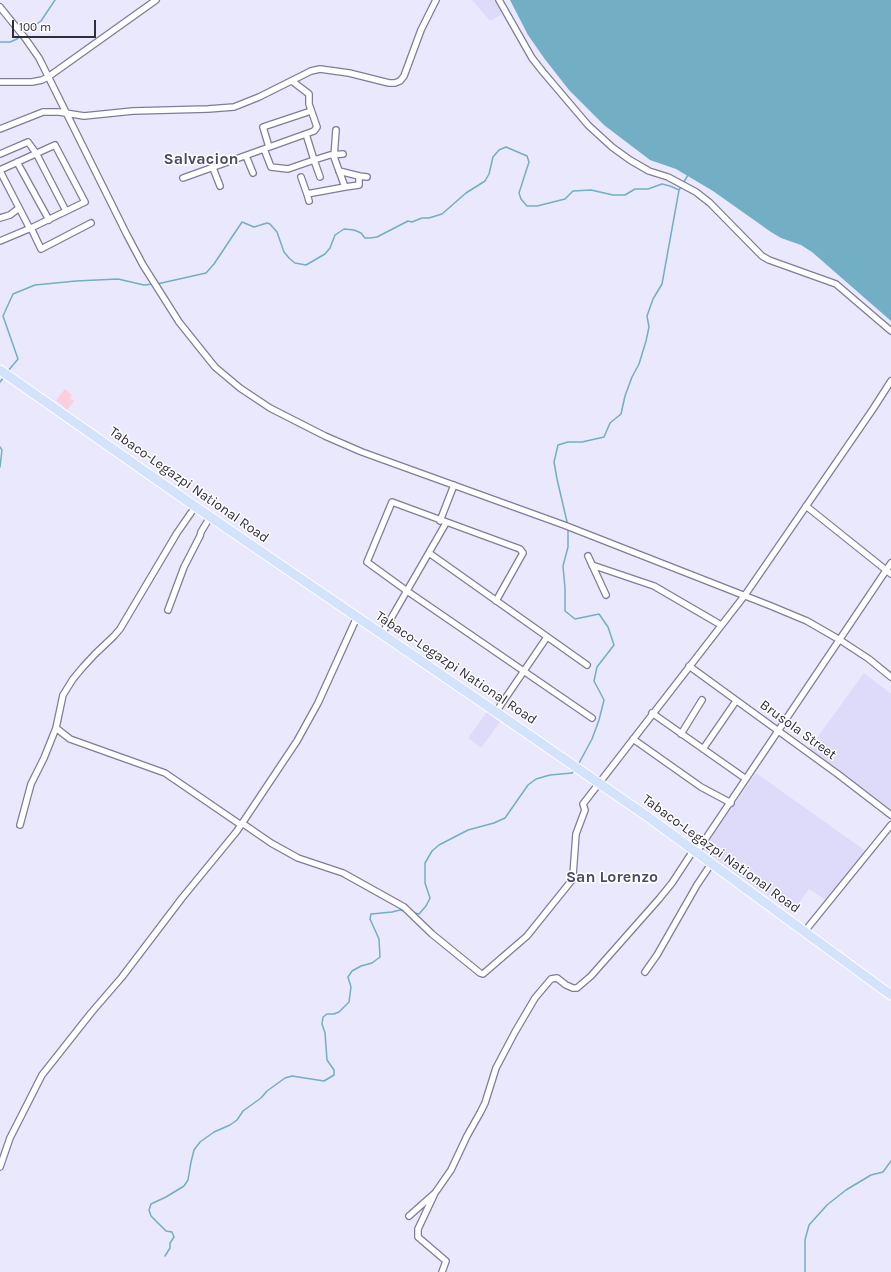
<!DOCTYPE html>
<style>
body{margin:0}
#map{position:relative;width:891px;height:1272px;overflow:hidden;background:#eae8fc;font-family:Karla,sans-serif}
canvas{display:block}
.scale{position:absolute;left:12px;top:20px;width:84px;height:18px;box-sizing:border-box;border:2px solid #2f2d3a;border-top:0;padding-left:5px;font-size:12px;line-height:14px;white-space:nowrap;color:#2f2d3a;-webkit-text-stroke:3px #fff;paint-order:stroke}
</style>
<div id="map">
<canvas width="891" height="1272"></canvas>
<div class="scale">100 m</div>
</div>
<script>
const c = document.querySelector('canvas').getContext('2d');
c.lineJoin = 'round';
function paint(path, color) {
  c.fillStyle = color;
  c.fill(path, 'evenodd');
}
function shape(rows) {
  const path = new Path2D();
  for (const r of rows) {
    path.moveTo(r[0], r[1]);
    for (let i = 2; i < r.length; i += 2) path.lineTo(r[i], r[i + 1]);
  }
  return path;
}
function stroke(path, color, width, dash) {
  c.strokeStyle = color;
  c.lineWidth = width;
  c.lineCap = dash ? 'butt' : 'round';
  c.setLineDash(dash || []);
  c.stroke(path);
}
function drawText(font, color, halo, rows, align = 'center') {
  c.font = font + ' Karla,sans-serif';
  c.lineWidth = 3;
  c.setLineDash([]);
  c.textBaseline = 'middle';
  c.strokeStyle = halo;
  c.fillStyle = color;
  for (const [text, x, y, turn = 0] of rows) {
    c.save();
    c.translate(x, y);
    c.rotate((+turn || 0) * Math.PI / 180);
    c.textAlign = isNaN(turn) ? turn : align;
    if (halo) c.strokeText(text, 0, 0);
    c.fillText(text, 0, 0);
    c.restore();
  }
}
paint(shape([
 [472,0,494,0,502,14,490,21],
 [864,673,891,694,891,811,809,749],
 [487,712,500,722,481,748,468,738],
 [756,773,867,852,827,901,809,889,792,913,703,850]
]), '#dddafa');
paint(shape([
 [65,389,72,395,70,398,74,401,67,410,56,400]
]), '#fbcfdc');
paint(shape([
 [510,0,891,0,891,321,812,252,801,245,781,238,771,232,713,191,676,169,650,160,604,125,569,90,544,58,528,35]
]), '#72aec4');
stroke(shape([
 [23,33,41,21,55,0],
 [0,42,10,42,17,39,20,36],
 [157,284,206,273,214,264,242,222,254,227,267,223,270,224,277,232,284,252,289,258,295,263,306,265,325,254,330,248,335,235,344,229,354,230,361,233,365,238,370,238,377,237,408,221,412,222,422,218,429,218,442,214,466,193,485,181,489,174,493,157,499,150,506,147,527,156,529,162,519,193,521,199,527,206,537,206,565,199,573,191,591,190,613,195,625,195,635,189,648,189,662,184,670,186,679,190],
 [8,371,18,359,3,316,13,294,35,285,76,281,118,279,144,285,153,284],
 [0,382,4,377],
 [0,447,2,450,0,467],
 [568,526,557,479,554,462,558,445,568,442,582,442,604,437,610,423,621,414,625,396,632,377,639,364,646,341,649,327,647,316,653,299,662,284,679,190,688,175],
 [568,529,568,547,563,566,565,588,565,611,575,619,599,614,608,627,614,645,597,667,594,681,604,700,599,720,592,739,578,765],
 [414,913,419,914,426,906,430,898,425,883,425,863,432,851,439,845,468,830,494,823,505,818,528,785,536,779,550,775,572,773,574,770],
 [165,1256,170,1248,170,1243,174,1237,172,1232,166,1231,151,1216,149,1210,151,1204,166,1197,184,1186,188,1180,191,1162,194,1150,200,1142,214,1132,230,1125,237,1120,243,1111,261,1098,267,1091,285,1078,292,1076,324,1081,334,1075,334,1070,327,1060,325,1033,322,1024,323,1017,327,1014,334,1014,339,1012,349,1002,351,987,348,977,352,971,361,966,372,963,380,957,379,939,370,919,371,914,392,912,400,910,405,911],
 [805,1272,805,1240,809,1225,827,1205,846,1190,871,1175,883,1172,891,1161]
]), '#72aec4', 1.5);
const minor = shape([
 [499,0,532,58,543,72,588,125,612,147,630,160,649,171,668,177,696,192,710,203,762,256,769,260,836,284,891,331],
 [0,7,25,38,39,58,127,235,143,265,179,322,215,367,240,388,270,408,325,436,362,452,564,525,771,606,807,621,840,640,869,659,891,677],
 [0,82,32,82,42,80,48,77,156,0],
 [0,129,43,112,59,112,84,116,133,111,208,109,234,107,259,97,311,71,320,69,349,73,389,83,395,83,400,81,404,76,421,30,436,0],
 [306,134,314,160,330,155,343,154],
 [269,147,263,127,311,111],
 [264,149,271,167,288,169,314,160,320,177],
 [0,154,28,142,36,153,66,211],
 [246,156,253,173],
 [17,162,49,220],
 [213,168,220,186],
 [0,170,55,145,85,202,31,228,0,241],
 [0,171,30,229],
 [339,171,359,176,359,185,345,187],
 [359,176,367,177],
 [301,177,307,194,345,187,334,157,336,130],
 [183,178,314,131,317,127,309,104,309,94,292,81],
 [307,194,309,201],
 [0,218,10,215,19,208],
 [31,228,41,249,91,223],
 [806,506,891,574],
 [440,521,454,485],
 [429,553,587,665],
 [588,556,606,595],
 [592,565,654,586,721,625],
 [496,601,523,553,520,549,392,502,367,562,407,591,592,718],
 [168,610,184,567,200,536,201,532,210,517],
 [382,634,446,523],
 [689,666,839,775,891,815],
 [496,712,547,637],
 [652,713,746,779],
 [56,728,70,739,165,773,241,825],
 [681,734,702,700],
 [633,739,701,787,731,803],
 [703,749,736,701],
 [242,823,271,843,298,858,343,873,404,907,432,934,480,973,483,974,527,936,572,880,573,875,576,834,585,810,583,804,745,595,873,409,891,381],
 [20,825,31,784,44,758,56,728,63,695,73,679,83,667,95,654,114,636,120,629,177,533,195,507],
 [696,853,891,563],
 [805,931,891,825],
 [645,972,657,955,697,885,711,864],
 [0,1167,10,1138,42,1075,91,1013,122,977,182,898,237,831,297,741,318,703,357,617],
 [434,1195,418,1229,418,1237,446,1261,442,1272],
 [409,1216,435,1193,451,1170,467,1136,480,1113,485,1103,496,1068,515,1032,535,998,551,979,557,978,566,985,573,988,577,988,591,976,659,899,672,883,693,851]
]);
const primary = shape([
 [0,370,190,503,496,712,651,819,891,995]
]);
stroke(minor, '#7f7b99', 8);
stroke(primary, '#fff', 11);
stroke(minor, '#fff', 5.5);
stroke(primary, '#d2e3fb', 9);
drawText('14px', '#2f2d3a', '#fff', [
 ["Tabaco-Legazpi National Road",189,485,35],
 ["Tabaco-Legazpi National Road",456,668,34],
 ["Brusola Street",798,730,36],
 ["Tabaco-Legazpi National Road",721,854,36]
]);
drawText('bold 16px', '#4d4964', '#fff', [
 ["Salvacion",201,159],
 ["San Lorenzo",612,877]
]);
</script>
